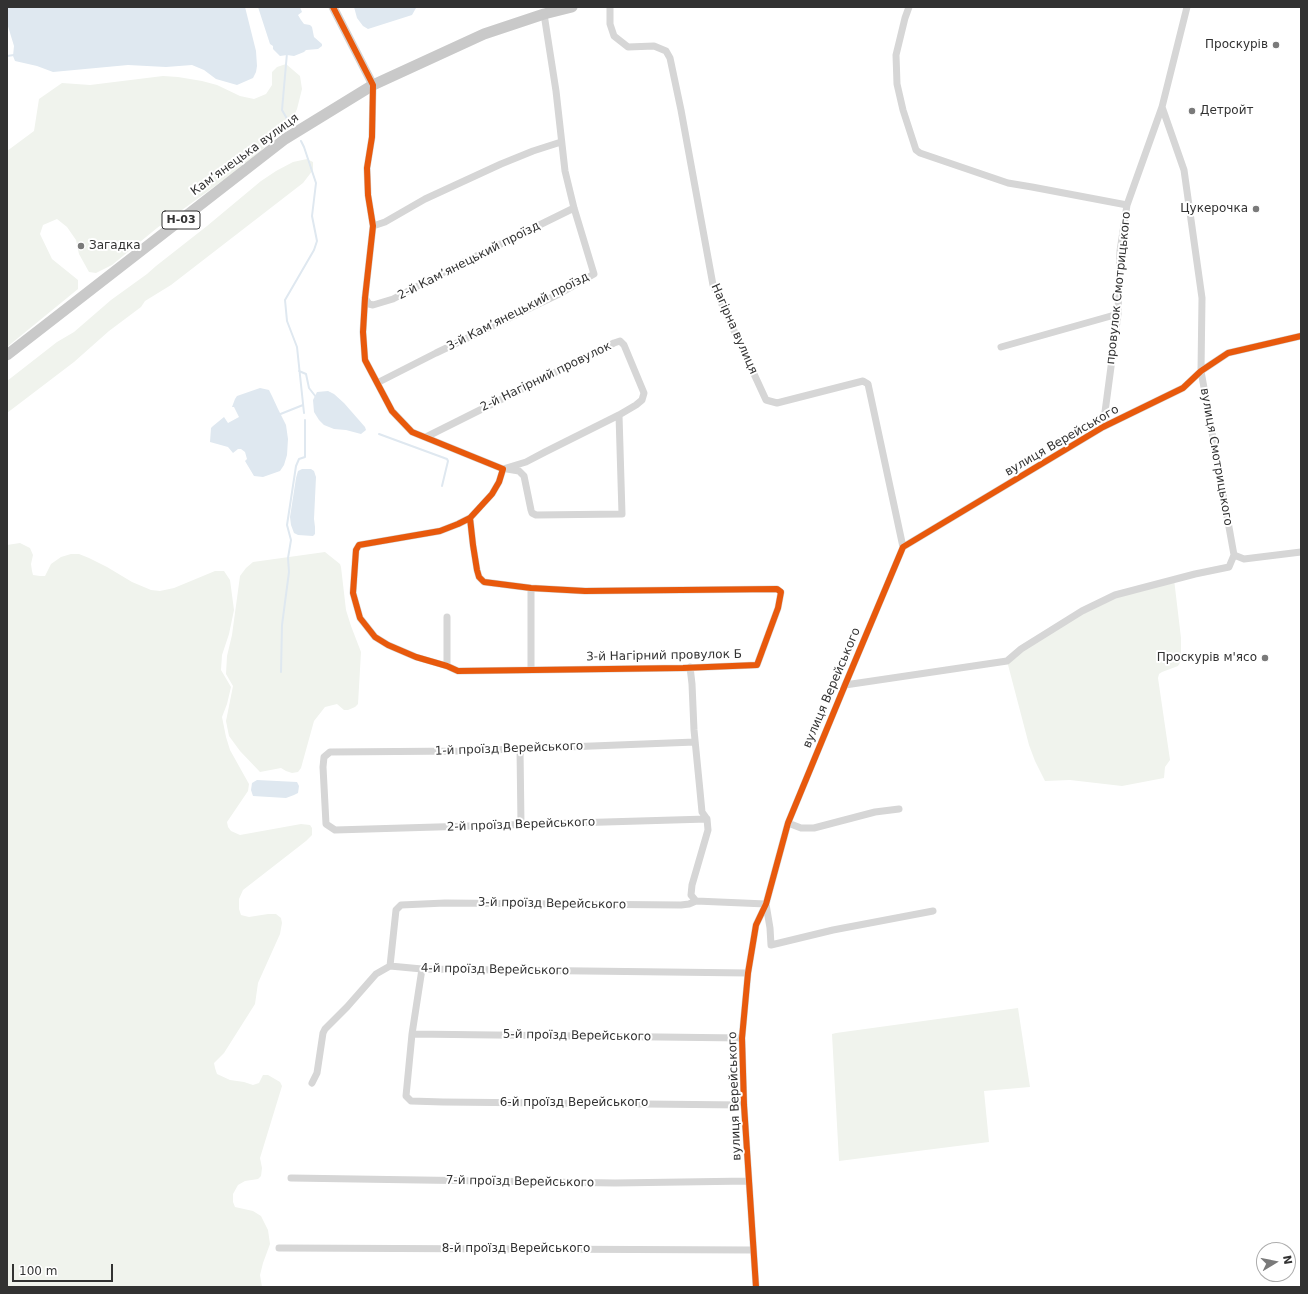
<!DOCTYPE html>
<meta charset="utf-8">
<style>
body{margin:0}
#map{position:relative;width:1308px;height:1294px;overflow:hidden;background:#fff;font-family:"DejaVu Sans",sans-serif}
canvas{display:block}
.frame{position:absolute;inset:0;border:8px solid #323232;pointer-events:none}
.north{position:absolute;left:1256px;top:1242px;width:40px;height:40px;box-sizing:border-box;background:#fff;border:1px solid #adadad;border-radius:50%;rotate:80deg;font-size:11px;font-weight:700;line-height:16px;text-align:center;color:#323232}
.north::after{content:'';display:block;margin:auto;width:14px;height:18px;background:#7a7a7a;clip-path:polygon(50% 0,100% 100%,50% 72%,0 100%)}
.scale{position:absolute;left:12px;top:1264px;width:101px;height:18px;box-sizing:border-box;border:2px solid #323232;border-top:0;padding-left:5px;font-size:12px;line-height:14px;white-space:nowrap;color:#323232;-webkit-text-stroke:3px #fff;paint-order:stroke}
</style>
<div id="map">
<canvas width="1308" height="1294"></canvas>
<div class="frame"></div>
<div class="north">N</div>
<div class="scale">100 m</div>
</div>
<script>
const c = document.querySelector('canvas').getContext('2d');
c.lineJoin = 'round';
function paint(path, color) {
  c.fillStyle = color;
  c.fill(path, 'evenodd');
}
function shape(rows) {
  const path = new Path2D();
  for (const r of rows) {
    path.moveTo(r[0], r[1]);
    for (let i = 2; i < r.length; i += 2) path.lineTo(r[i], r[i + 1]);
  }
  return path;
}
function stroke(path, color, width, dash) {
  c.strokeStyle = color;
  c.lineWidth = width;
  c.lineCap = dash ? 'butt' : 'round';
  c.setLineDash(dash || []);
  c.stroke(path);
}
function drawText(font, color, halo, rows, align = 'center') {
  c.font = font + ' "DejaVu Sans",sans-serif';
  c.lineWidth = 4;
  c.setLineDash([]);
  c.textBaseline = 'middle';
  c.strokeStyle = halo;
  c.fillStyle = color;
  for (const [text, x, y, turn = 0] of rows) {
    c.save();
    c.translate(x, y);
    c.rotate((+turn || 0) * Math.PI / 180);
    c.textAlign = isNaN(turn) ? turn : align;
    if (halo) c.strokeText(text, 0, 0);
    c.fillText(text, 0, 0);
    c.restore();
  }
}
paint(shape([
 [286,64,300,76,302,89,297,109,290,125,247,163,157,228,112,265,96,273,89,272,79,254,76,240,67,227,57,219,43,225,40,234,52,259,78,280,78,289,7,347,7,151,34,131,39,99,62,83,90,85,163,76,178,77,202,81,217,85,240,96,254,99,266,94,272,85,272,72,277,67],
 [307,159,313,162,313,170,303,183,171,285,145,301,141,307,109,331,74,362,7,413,7,381,57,342,74,332,111,300,147,274,156,266,207,226,261,181,276,171,293,162],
 [20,543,30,548,33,555,31,564,32,571,33,575,40,576,45,576,51,564,61,557,71,554,79,554,89,558,107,567,132,582,151,590,160,591,174,588,215,571,224,571,230,580,234,610,229,634,222,655,221,670,231,687,227,704,222,717,226,737,230,750,249,784,248,791,227,822,228,827,231,831,240,835,301,824,310,825,312,828,312,835,306,841,243,890,239,899,239,909,241,915,249,917,268,914,276,914,281,918,282,923,280,934,258,983,255,1004,224,1053,214,1063,215,1068,217,1074,230,1080,244,1082,253,1085,259,1083,263,1075,268,1075,280,1082,282,1086,260,1158,262,1168,261,1176,258,1179,245,1181,238,1185,233,1194,233,1202,235,1207,253,1211,261,1216,268,1230,270,1244,263,1263,260,1275,262,1287,7,1287,7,545],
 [325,552,340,564,341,567,346,610,351,626,361,652,358,704,355,707,348,710,344,710,337,704,325,707,314,721,301,768,298,772,292,773,286,771,281,768,260,772,240,751,229,736,226,721,233,686,226,674,227,656,232,635,240,576,246,568,253,562],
 [1174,579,1181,638,1181,661,1178,666,1162,672,1159,674,1158,678,1170,760,1165,767,1164,778,1122,786,1070,780,1045,781,1035,761,1029,745,1007,661,1101,601],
 [1018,1008,1030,1087,984,1091,989,1142,839,1161,832,1034,836,1033]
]), '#f0f3ed');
paint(shape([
 [7,7,245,7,256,51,257,66,256,72,253,78,237,85,216,79,204,70,192,65,166,67,128,65,53,72,37,66,15,61,13,56,14,46,7,23],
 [258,7,300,7,302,12,298,15,301,20,304,24,310,25,312,27,314,37,322,44,322,46,318,49,306,50,304,52,294,56,287,55,280,56,273,49,273,46,270,44],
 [354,7,423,7,416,8,412,15,368,29,363,26,357,18],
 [260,388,269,390,272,396,278,409,286,425,288,439,287,455,284,465,280,471,263,477,254,476,245,461,247,459,245,452,241,449,238,449,233,453,228,447,210,442,211,428,213,426,224,417,228,423,239,417,234,407,232,407,235,399,237,396],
 [328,391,334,394,344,403,365,427,366,430,361,434,346,430,334,429,324,425,319,420,314,412,313,400,317,392],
 [302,469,311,469,314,471,316,477,314,519,315,527,315,534,313,536,298,535,294,533,291,525,290,517,296,478,298,471],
 [257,780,297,782,299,786,298,793,294,795,286,798,253,796,251,790,252,783]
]), '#dfe8f0');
stroke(shape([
 [287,53,282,110,290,124],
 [7,56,14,55],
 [301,141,304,147,316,183,312,216,317,241,314,250,285,300,287,321,297,347,304,413],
 [299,371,306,374,309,388,316,397],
 [278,415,303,405],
 [379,434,447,459,448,461,442,486],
 [281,672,282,625,289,572,288,558,291,540,287,525,296,466,299,459,305,457,305,420]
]), '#dfe8f0', 2);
stroke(shape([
 [610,7,610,24,614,36,628,47,654,46,666,51,670,58,681,110,713,285,766,400,777,403,863,381,868,384,903,547],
 [909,7,905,18,896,55,897,84,903,110,916,150,920,153,1008,183,1032,187,1127,205],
 [1187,7,1162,107,1184,170,1202,298,1201,371,1234,555],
 [373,85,372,137,367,168,368,195,373,226,365,298,363,332,365,360,392,411,412,432,503,469,499,482,492,494,470,518,458,524,440,531,359,545,356,550,353,593,360,618,364,623,375,637,388,645,416,657,447,666,458,671,683,668,757,665,778,608,781,592,777,589,585,591,531,588,484,582,479,577,477,570,473,545,470,518],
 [373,226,385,222,425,199,501,164,533,151,561,142],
 [365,298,369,304,373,305,393,299,454,267,574,208],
 [1001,347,1118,314],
 [377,383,436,353,559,294,594,274,574,208,565,171,556,91,544,14],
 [1103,427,1118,314,1120,251,1127,205,1162,107],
 [426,437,614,343,620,341,624,345,644,393,642,400,636,405,619,415,545,452,526,462,503,469],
 [507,469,519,471,524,476,531,510,532,513,536,515,622,514,619,415],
 [447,666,447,617],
 [690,667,692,684,694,730,700,791,702,812,707,819,708,830,692,885,691,895,696,901],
 [531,670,531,588],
 [845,685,1007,661,1021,649,1082,611,1115,595,1195,574,1229,567,1234,555,1244,559,1301,552],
 [695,742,464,751,330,752,324,757,323,767,326,824,335,830,707,819],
 [520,748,521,825],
 [788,823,801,828,814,828,875,812,899,809],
 [390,966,396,910,401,905,445,903,681,905,689,904,696,901,766,904,770,928,771,945,833,930,933,911],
 [422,969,412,1034,406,1096,411,1101,443,1102,744,1105],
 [412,1034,742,1038],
 [312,1083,317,1073,323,1033,325,1029,347,1007,376,974,390,966,422,969,748,973],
 [291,1178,615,1183,749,1181],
 [279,1248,753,1250],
 [756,1287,744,1105,742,1038,748,973,756,925,766,904,788,823,845,685,903,547,1103,427,1183,388,1201,371,1228,353,1301,336]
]), '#d6d6d6', 7);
stroke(shape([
 [333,7,373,85]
]), '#d6d6d6', 9);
stroke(shape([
 [7,355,285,139,373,85,484,34,544,14,572,7]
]), '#c9c9c9', 11);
stroke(shape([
 [333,7,373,85,372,137,367,168,368,195,373,226,365,298,363,332,365,360,392,411,412,432,503,469,499,482,492,494,470,518,458,524,440,531,359,545,356,550,353,593,360,618,364,623,375,637,388,645,416,657,447,666,458,671,683,668,757,665,778,608,781,592,777,589,585,591,531,588,484,582,479,577,477,570,473,545,470,518],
 [756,1287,744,1105,742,1038,748,973,756,925,766,904,788,823,845,685,903,547,1103,427,1183,388,1201,371,1228,353,1301,336]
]), '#e8590c', 6);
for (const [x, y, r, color] of [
 [1276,45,4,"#7a7a7a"],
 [1192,111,4,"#7a7a7a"],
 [1256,209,4,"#7a7a7a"],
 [81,246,4,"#7a7a7a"],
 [1265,658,4,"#7a7a7a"]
]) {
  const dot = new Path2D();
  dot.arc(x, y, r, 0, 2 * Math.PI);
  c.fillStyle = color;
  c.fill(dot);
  stroke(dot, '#fff', 1.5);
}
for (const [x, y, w] of [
 [181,220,38]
]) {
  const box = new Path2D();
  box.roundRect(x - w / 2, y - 9, w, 18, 3);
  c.fillStyle = '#fff';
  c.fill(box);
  stroke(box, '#323232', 1);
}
drawText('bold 11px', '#323232', null, [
 ["Н-03",181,220]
]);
drawText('12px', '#323232', '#fff', [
 ["Проскурів",1268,45],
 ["Детройт",1200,111,"left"],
 ["Цукерочка",1248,209],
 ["Загадка",89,246,"left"],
 ["Проскурів м'ясо",1257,658]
], 'right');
drawText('12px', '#323232', '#fff', [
 ["Камʼянецька вулиця",245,155,-36],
 ["2-й Камʼянецький проїзд",469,261,-27],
 ["провулок Смотрицького",1119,288,-84],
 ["3-й Камʼянецький проїзд",518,312,-27],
 ["Нагірна вулиця",734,329,66],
 ["2-й Нагірний провулок",546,377,-26],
 ["вулиця Верейського",1062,441,-30],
 ["вулиця Смотрицького",1216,457,80],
 ["3-й Нагірний провулок Б",664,656,-1],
 ["вулиця Верейського",832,688,-67],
 ["1-й проїзд Верейського",509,749,-2],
 ["2-й проїзд Верейського",521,825,-2],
 ["3-й проїзд Верейського",552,904,1],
 ["4-й проїзд Верейського",495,970,1],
 ["5-й проїзд Верейського",577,1036,1],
 ["вулиця Верейського",735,1096,-92],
 ["6-й проїзд Верейського",574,1103],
 ["7-й проїзд Верейського",520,1182,1],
 ["8-й проїзд Верейського",516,1249]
]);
</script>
